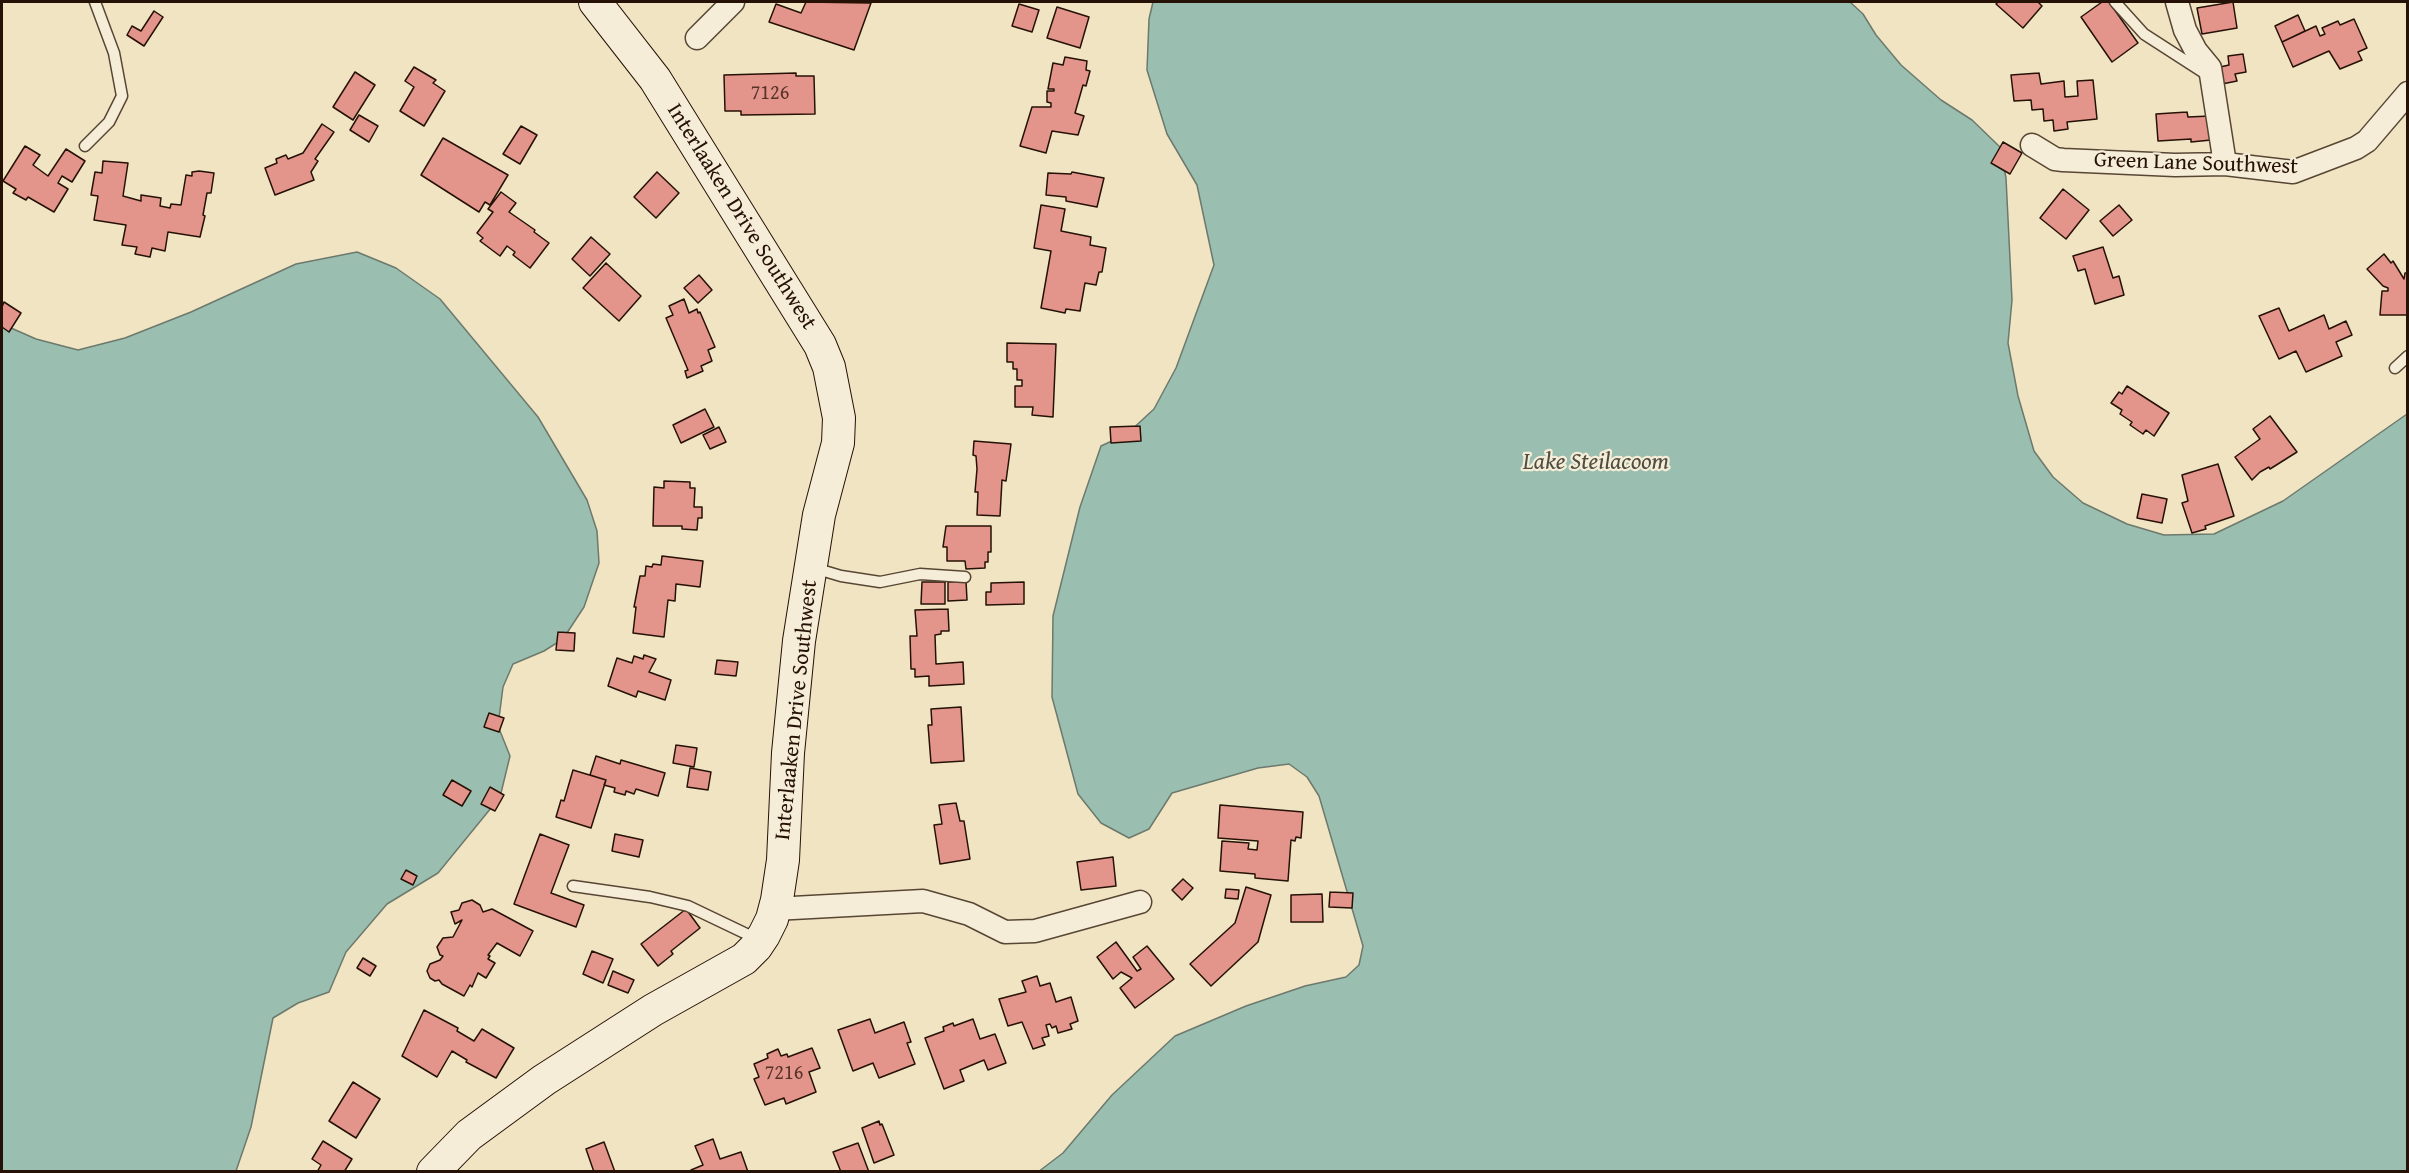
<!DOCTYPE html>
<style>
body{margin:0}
#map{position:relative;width:2409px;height:1173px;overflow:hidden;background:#f0e4c2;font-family:"Gentium Book Plus",serif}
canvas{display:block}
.frame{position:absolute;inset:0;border:3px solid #261106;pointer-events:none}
</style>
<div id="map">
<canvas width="2409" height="1173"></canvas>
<div class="frame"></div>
</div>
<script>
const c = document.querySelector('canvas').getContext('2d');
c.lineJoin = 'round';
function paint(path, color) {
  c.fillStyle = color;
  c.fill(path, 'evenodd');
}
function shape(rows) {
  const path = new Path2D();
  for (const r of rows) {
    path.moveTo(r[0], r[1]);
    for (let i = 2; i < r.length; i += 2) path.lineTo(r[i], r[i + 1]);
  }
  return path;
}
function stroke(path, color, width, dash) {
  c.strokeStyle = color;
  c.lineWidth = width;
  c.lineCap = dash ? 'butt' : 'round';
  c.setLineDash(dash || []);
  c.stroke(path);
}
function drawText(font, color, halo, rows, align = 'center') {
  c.font = font + ' "Gentium Book Plus",serif';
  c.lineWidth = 4.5;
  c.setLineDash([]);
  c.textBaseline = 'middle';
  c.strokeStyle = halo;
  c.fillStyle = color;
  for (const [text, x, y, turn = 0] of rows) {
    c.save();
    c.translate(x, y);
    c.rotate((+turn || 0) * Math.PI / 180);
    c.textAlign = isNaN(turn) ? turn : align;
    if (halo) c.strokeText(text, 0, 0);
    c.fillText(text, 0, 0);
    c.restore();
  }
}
const water = shape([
 [1153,2,1850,2,1863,14,1876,35,1901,65,1941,100,1972,120,2000,147,2006,178,2012,300,2008,343,2018,396,2034,451,2053,477,2083,503,2127,524,2164,535,2214,534,2283,501,2407,414,2407,1171,1038,1172,1063,1153,1112,1095,1175,1036,1246,1006,1305,986,1346,977,1359,965,1363,946,1319,796,1307,777,1289,764,1258,768,1172,793,1149,829,1129,838,1101,823,1078,794,1052,697,1053,616,1080,507,1101,446,1127,434,1154,409,1176,368,1214,265,1197,185,1167,134,1147,70,1149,19,1153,2],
 [357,252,396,268,440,299,538,417,587,500,597,531,599,563,584,607,563,639,544,651,513,664,503,687,498,726,510,756,500,797,438,873,387,904,346,952,329,992,298,1003,273,1018,251,1127,236,1171,2,1171,2,324,36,339,78,350,125,338,191,312,296,264,357,252]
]);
paint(water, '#9abfb0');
stroke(water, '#6c796c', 1.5);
const building = shape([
 [806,2,871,3,854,50,769,22,776,4,801,13,806,2],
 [1998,2,2038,2,2042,6,2023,28,1996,4,1998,2],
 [2102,2,2109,2,2138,43,2112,62,2081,17,2102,2],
 [2233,2,2237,28,2202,34,2197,8,2233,2],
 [1019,4,1039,10,1032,32,1012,26,1019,4],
 [1057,7,1089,17,1080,48,1047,38,1057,7],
 [154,11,163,17,144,46,127,35,132,26,141,31,154,11],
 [2298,15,2305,31,2282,42,2275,26,2298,15],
 [2354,19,2367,48,2358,52,2362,60,2340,69,2329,51,2293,67,2282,42,2316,26,2320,36,2325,34,2322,28,2338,21,2340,25,2354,19],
 [2243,54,2246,72,2235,74,2237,81,2222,84,2220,67,2229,65,2228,56,2243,54],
 [1065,57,1087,61,1086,70,1090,71,1086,86,1083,85,1075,113,1084,116,1078,135,1052,131,1046,153,1020,146,1032,107,1051,107,1051,103,1047,102,1047,91,1054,91,1054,89,1048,89,1053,63,1063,65,1065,57],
 [414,67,436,80,433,83,445,91,424,126,400,111,414,87,405,81,414,67],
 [355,72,375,85,353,120,333,107,355,72],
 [796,73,796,76,814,76,815,114,741,115,741,111,725,111,724,75,796,73],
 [2039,73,2041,84,2064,81,2065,97,2078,96,2077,81,2093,80,2097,119,2067,122,2068,129,2054,131,2053,120,2044,121,2043,109,2032,110,2031,100,2014,101,2011,75,2039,73],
 [2187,112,2188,117,2210,116,2211,140,2191,142,2191,139,2158,141,2156,114,2187,112],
 [359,115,378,126,369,142,350,130,359,115],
 [322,124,334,132,315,159,318,161,311,172,314,180,275,195,265,168,277,163,276,159,286,155,288,159,303,153,322,124],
 [521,126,537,135,520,164,503,154,521,126],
 [443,138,508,175,490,205,485,202,479,212,421,175,443,138],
 [2003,142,2022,153,2010,174,1991,163,2003,142],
 [25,146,40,155,33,165,48,176,66,149,85,161,72,182,62,176,58,183,68,189,54,212,28,197,26,200,13,193,16,189,3,181,25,146],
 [103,161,128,163,123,196,141,201,141,195,161,198,160,206,170,208,171,204,181,205,186,175,192,176,192,172,199,171,214,173,211,193,207,193,203,215,205,216,200,237,168,232,165,251,152,248,150,257,135,254,137,247,122,245,126,225,94,220,98,196,91,195,95,172,102,173,103,161],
 [657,172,679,193,656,218,634,197,657,172],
 [1072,172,1104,178,1097,207,1066,201,1066,197,1046,195,1048,173,1071,174,1072,172],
 [2063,189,2089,210,2066,239,2040,218,2063,189],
 [501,192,516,203,509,212,535,230,534,232,549,243,530,268,513,255,515,252,507,246,500,256,480,241,483,238,477,233,493,212,488,209,501,192],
 [1041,205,1065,209,1061,231,1091,237,1090,245,1106,248,1102,272,1099,272,1096,285,1085,283,1080,311,1066,309,1065,313,1041,308,1051,251,1034,248,1041,205],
 [2119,205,2132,220,2113,236,2100,221,2119,205],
 [591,237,610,254,590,276,572,259,591,237],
 [2103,247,2113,278,2119,276,2124,295,2095,304,2085,269,2078,271,2073,256,2103,247],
 [2384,254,2391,263,2393,261,2404,279,2405,273,2408,273,2408,315,2380,315,2382,291,2388,291,2388,288,2383,286,2367,269,2384,254],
 [606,263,641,296,619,321,583,288,606,263],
 [699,275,712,290,698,303,684,288,699,275],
 [684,299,689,313,697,309,698,313,700,312,715,347,708,350,712,361,701,366,703,371,687,378,685,371,688,370,666,318,673,315,669,306,684,299],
 [4,302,21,313,9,332,2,327,2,307,4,302],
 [2279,308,2289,331,2324,315,2329,329,2346,321,2352,335,2336,342,2342,356,2306,372,2296,351,2279,359,2259,316,2279,308],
 [1007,343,1056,344,1053,417,1032,415,1033,407,1015,407,1015,386,1022,386,1022,380,1017,380,1017,369,1013,369,1013,362,1007,362,1007,343],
 [2127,386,2169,413,2154,436,2146,430,2143,434,2130,425,2132,422,2120,414,2122,410,2111,403,2119,392,2122,394,2127,386],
 [705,409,714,427,681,443,673,425,705,409],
 [2270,416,2297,452,2270,469,2269,467,2260,472,2252,480,2235,457,2260,439,2253,429,2270,416],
 [1140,426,1141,441,1111,443,1110,427,1140,426],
 [719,427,726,442,710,449,703,435,719,427],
 [974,441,1011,444,1006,481,1002,480,1000,516,977,515,978,492,975,492,977,469,976,456,973,455,974,441],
 [2218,464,2234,516,2205,526,2206,529,2192,533,2182,503,2188,501,2182,475,2218,464],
 [664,481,690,482,690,488,695,488,694,507,702,507,702,518,698,518,697,530,682,529,682,526,653,526,654,487,664,488,664,481],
 [2142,494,2167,499,2162,523,2137,518,2142,494],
 [946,526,991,526,991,552,988,552,988,562,985,562,985,568,966,569,965,561,947,561,947,547,943,547,946,526],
 [662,556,703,561,700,587,676,584,675,601,668,600,664,637,633,633,636,607,634,607,640,576,645,576,646,566,652,567,653,564,661,565,662,556],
 [966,581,967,600,948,601,948,582,966,581],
 [922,582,945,582,945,604,921,604,922,582],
 [1024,582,1024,604,986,605,986,592,991,592,991,583,1024,582],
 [948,609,949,631,941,631,941,634,935,635,936,664,963,662,964,684,929,686,929,676,915,677,915,669,911,669,910,636,917,636,915,610,948,609],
 [558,632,575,633,574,651,556,650,558,632],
 [644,655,656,659,649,672,671,680,665,700,638,691,636,697,608,686,617,658,632,663,634,656,643,659,644,655],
 [717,660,738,662,736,676,715,674,717,660],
 [961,707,964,761,931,763,928,725,932,725,931,709,961,707],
 [489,713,504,718,499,732,484,727,489,713],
 [676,745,697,748,694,767,673,763,676,745],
 [596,756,620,764,621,760,665,773,658,796,636,789,634,794,626,791,625,795,614,792,615,788,604,785,606,780,590,775,596,756],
 [690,768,711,772,708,790,687,787,690,768],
 [573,770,606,780,591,828,556,817,561,800,564,801,573,770],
 [452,780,471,791,462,806,443,795,452,780],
 [490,787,504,795,495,811,481,804,490,787],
 [956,803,960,821,964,821,970,859,940,864,934,825,942,824,939,805,956,803],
 [1220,805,1303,812,1301,838,1296,837,1295,841,1291,840,1288,881,1255,878,1255,874,1220,871,1222,841,1249,843,1248,849,1257,850,1258,841,1218,838,1220,805],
 [540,834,569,845,551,893,584,905,576,927,514,904,540,834],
 [615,834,643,840,639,857,612,851,615,834],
 [1113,857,1116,886,1081,890,1077,862,1113,857],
 [406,870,417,876,413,885,401,879,406,870],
 [1183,879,1193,888,1182,900,1172,890,1183,879],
 [1246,887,1271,895,1258,942,1211,986,1190,964,1235,923,1246,887],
 [1226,889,1239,890,1238,899,1225,898,1226,889],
 [1330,892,1353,893,1352,908,1329,907,1330,892],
 [1322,894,1323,922,1291,922,1291,895,1322,894],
 [472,900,480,905,483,912,492,909,533,931,520,956,497,943,488,955,490,956,488,959,495,963,486,978,478,973,472,987,470,985,464,996,442,984,439,980,435,981,430,978,427,971,430,964,440,960,443,956,440,955,437,947,443,938,453,937,462,920,455,924,451,912,459,910,462,903,472,900],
 [686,909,700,928,671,951,673,954,658,966,641,944,686,909],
 [1116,942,1137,971,1141,969,1133,957,1147,946,1174,979,1135,1008,1120,988,1132,978,1121,972,1113,979,1097,957,1116,942],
 [592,951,613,959,603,983,583,974,592,951],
 [363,958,376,966,370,976,357,968,363,958],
 [613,971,634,980,628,993,608,985,613,971],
 [1037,976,1040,986,1050,983,1056,1002,1071,997,1078,1021,1070,1024,1072,1029,1058,1033,1056,1026,1052,1028,1050,1024,1046,1025,1049,1036,1042,1038,1045,1045,1033,1049,1022,1022,1008,1026,999,999,1026,992,1022,981,1037,976],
 [424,1010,458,1028,457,1031,474,1041,482,1029,514,1048,496,1078,466,1062,467,1060,452,1051,437,1077,402,1056,424,1010],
 [870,1019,875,1033,904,1022,911,1042,907,1043,915,1064,879,1078,873,1063,853,1071,838,1030,870,1019],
 [973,1019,980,1039,995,1034,1006,1063,988,1070,984,1060,960,1070,964,1081,944,1089,925,1038,944,1031,943,1027,953,1023,954,1026,973,1019],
 [812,1048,820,1068,809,1072,816,1092,786,1104,784,1098,765,1105,754,1079,759,1077,754,1064,768,1058,767,1054,778,1049,781,1056,787,1054,788,1057,812,1048],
 [353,1082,380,1099,356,1138,329,1121,353,1082],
 [879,1121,880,1125,882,1124,894,1155,874,1163,862,1128,879,1121],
 [713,1139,720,1159,741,1152,748,1172,692,1172,691,1170,703,1165,695,1146,713,1139],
 [323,1141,352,1159,344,1172,317,1172,321,1165,312,1159,323,1141],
 [604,1142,615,1172,594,1172,586,1149,604,1142],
 [858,1143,869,1172,841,1172,833,1152,858,1143]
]);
paint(building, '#e4958b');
stroke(building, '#261106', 1.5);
const lane = shape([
 [2115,2,2144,34,2206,74],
 [85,146,109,122,122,96,114,53,95,2],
 [2395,368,2408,356],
 [814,568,841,576,880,582,920,574,965,577],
 [573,886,650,897,688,906,757,939]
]);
const street = shape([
 [2177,2,2185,30,2196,51,2210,68,2225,164],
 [697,38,733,2],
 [2032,145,2055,159,2063,160,2175,165,2225,164,2293,172,2356,148,2367,141,2408,93],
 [774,909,923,901,969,914,1005,932,1035,931,1140,902]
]);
const secondary = shape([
 [433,1172,469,1135,544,1080,653,1010,744,959,756,947,764,935,772,919,777,900,783,860,788,753,799,641,819,515,838,443,839,418,829,367,820,345,655,79,595,2]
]);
stroke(lane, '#584635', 13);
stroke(street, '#584635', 25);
stroke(secondary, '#261106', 34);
stroke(lane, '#f5edd7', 10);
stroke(street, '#f5edd7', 22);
stroke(secondary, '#f5edd7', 32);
drawText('20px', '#563227', null, [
 ["7126",770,94],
 ["7216",784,1074]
]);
drawText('22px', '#261106', '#f5edd7', [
 ["Green Lane Southwest",2196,164,2],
 ["Interlaaken Drive Southwest",741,217,58],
 ["Interlaaken Drive Southwest",797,710,-84]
]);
drawText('italic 24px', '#4f4e42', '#f5edd7', [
 ["Lake Steilacoom",1596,463]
]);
</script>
